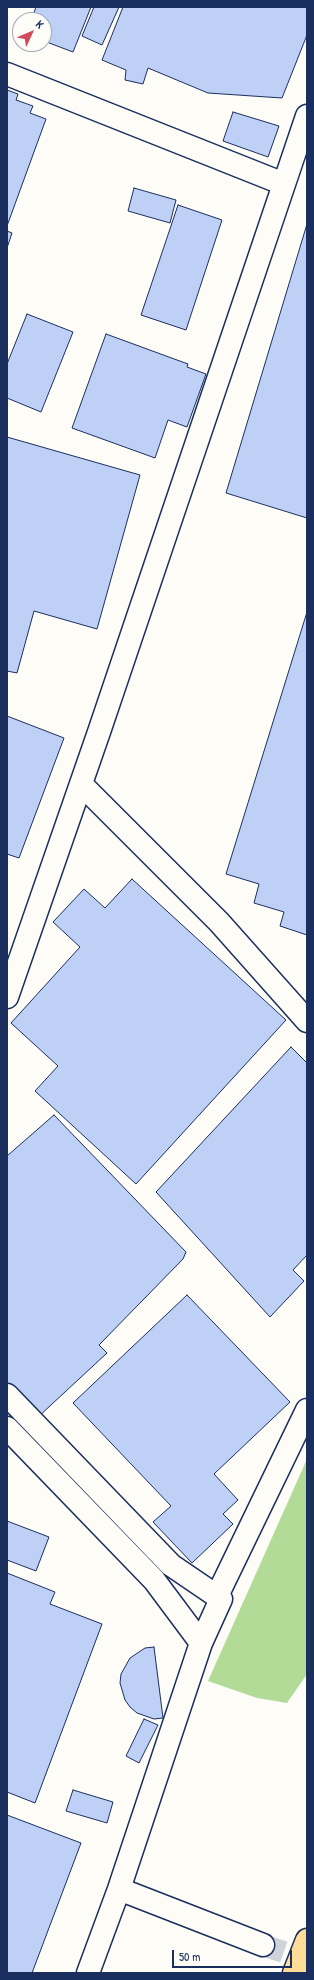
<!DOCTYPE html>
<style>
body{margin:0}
#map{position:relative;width:314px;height:1980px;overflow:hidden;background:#fdfcf7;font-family:"Patrick Hand",sans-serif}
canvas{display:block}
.frame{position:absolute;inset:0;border:8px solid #1b2f5e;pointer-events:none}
.north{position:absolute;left:12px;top:12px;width:40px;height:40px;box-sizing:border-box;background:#fdfcf7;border:1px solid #a3aaba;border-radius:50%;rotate:46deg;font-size:11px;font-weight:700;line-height:16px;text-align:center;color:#1b2f5e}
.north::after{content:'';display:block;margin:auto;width:14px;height:18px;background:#d1495b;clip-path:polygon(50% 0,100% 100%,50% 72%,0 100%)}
.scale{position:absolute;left:172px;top:1950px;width:120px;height:18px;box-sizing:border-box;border:2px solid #1b2f5e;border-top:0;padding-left:5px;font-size:12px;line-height:14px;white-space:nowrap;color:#1b2f5e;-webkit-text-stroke:3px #fdfcf7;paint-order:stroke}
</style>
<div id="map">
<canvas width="314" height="1980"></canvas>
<div class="frame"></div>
<div class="north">K</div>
<div class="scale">50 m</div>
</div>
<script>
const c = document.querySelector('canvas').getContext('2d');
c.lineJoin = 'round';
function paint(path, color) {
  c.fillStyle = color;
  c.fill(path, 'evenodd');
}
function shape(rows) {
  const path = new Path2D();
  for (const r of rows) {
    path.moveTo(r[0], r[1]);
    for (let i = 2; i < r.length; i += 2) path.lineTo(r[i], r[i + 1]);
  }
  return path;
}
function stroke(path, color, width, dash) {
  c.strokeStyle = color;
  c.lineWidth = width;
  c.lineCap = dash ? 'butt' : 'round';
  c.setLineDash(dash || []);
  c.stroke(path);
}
paint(shape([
 [307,1459,307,1674,287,1703,257,1698,208,1681]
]), '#b2db97');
const building = shape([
 [36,7,91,7,73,52,44,41,44,20,31,20,36,7],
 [94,7,119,7,102,45,82,36,94,7],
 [123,7,307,7,307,35,282,98,208,93,148,68,143,84,125,80,126,70,102,60,123,7],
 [7,90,18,94,16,100,33,106,30,113,46,119,7,226,7,90],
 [233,112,279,126,268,157,223,141,233,112],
 [134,188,176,200,170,223,128,211,134,188],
 [178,205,222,220,186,330,141,315,178,205],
 [307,224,307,518,226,493,307,224],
 [7,231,12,233,7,248,7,231],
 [27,314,73,332,41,412,7,398,7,364,27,314],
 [106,334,188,364,187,367,206,374,187,427,168,420,155,458,72,428,106,334],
 [7,437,140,475,97,629,34,611,17,673,7,671,7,437],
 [307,612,307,935,280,926,284,912,254,903,259,884,226,874,307,612],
 [7,716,64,738,19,858,7,854,7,716],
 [132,879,286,1020,136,1184,35,1091,58,1066,11,1023,80,947,53,922,84,889,105,908,132,879],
 [291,1047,307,1063,307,1255,293,1270,304,1281,270,1317,156,1192,291,1047],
 [54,1115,186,1252,183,1259,99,1345,107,1353,37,1418,7,1387,7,1156,54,1115],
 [187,1295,290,1402,214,1474,238,1500,223,1514,233,1524,192,1563,153,1522,171,1506,73,1403,187,1295],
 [7,1521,49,1537,36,1571,7,1560,7,1521],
 [7,1573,55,1592,50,1604,102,1624,35,1803,7,1792,7,1573],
 [154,1647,163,1718,154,1719,137,1713,130,1707,125,1700,120,1683,121,1674,130,1658,145,1648,154,1647],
 [144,1719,158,1725,139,1763,126,1756,144,1719],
 [73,1790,113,1802,107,1823,66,1811,73,1790],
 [7,1815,81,1843,32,1973,7,1973,7,1815]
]);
paint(building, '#bfd0f6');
stroke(building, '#1b2f5e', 1);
stroke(shape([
 [263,1945,307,1960]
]), '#d0d3d8', 22, [22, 11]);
const minor = shape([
 [7,74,284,184],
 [81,784,219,922,307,1021],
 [7,997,100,729,307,116],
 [7,1395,171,1565,221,1599,201,1643,119,1889,88,1973],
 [7,1428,154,1580,201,1643],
 [217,1596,307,1410],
 [119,1889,263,1945]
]);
const highway = shape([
 [294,1973,307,1940]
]);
stroke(minor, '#1b2f5e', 25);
stroke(highway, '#1b2f5e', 25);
stroke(minor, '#fdfcf7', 22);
stroke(highway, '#ffdd96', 22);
</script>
